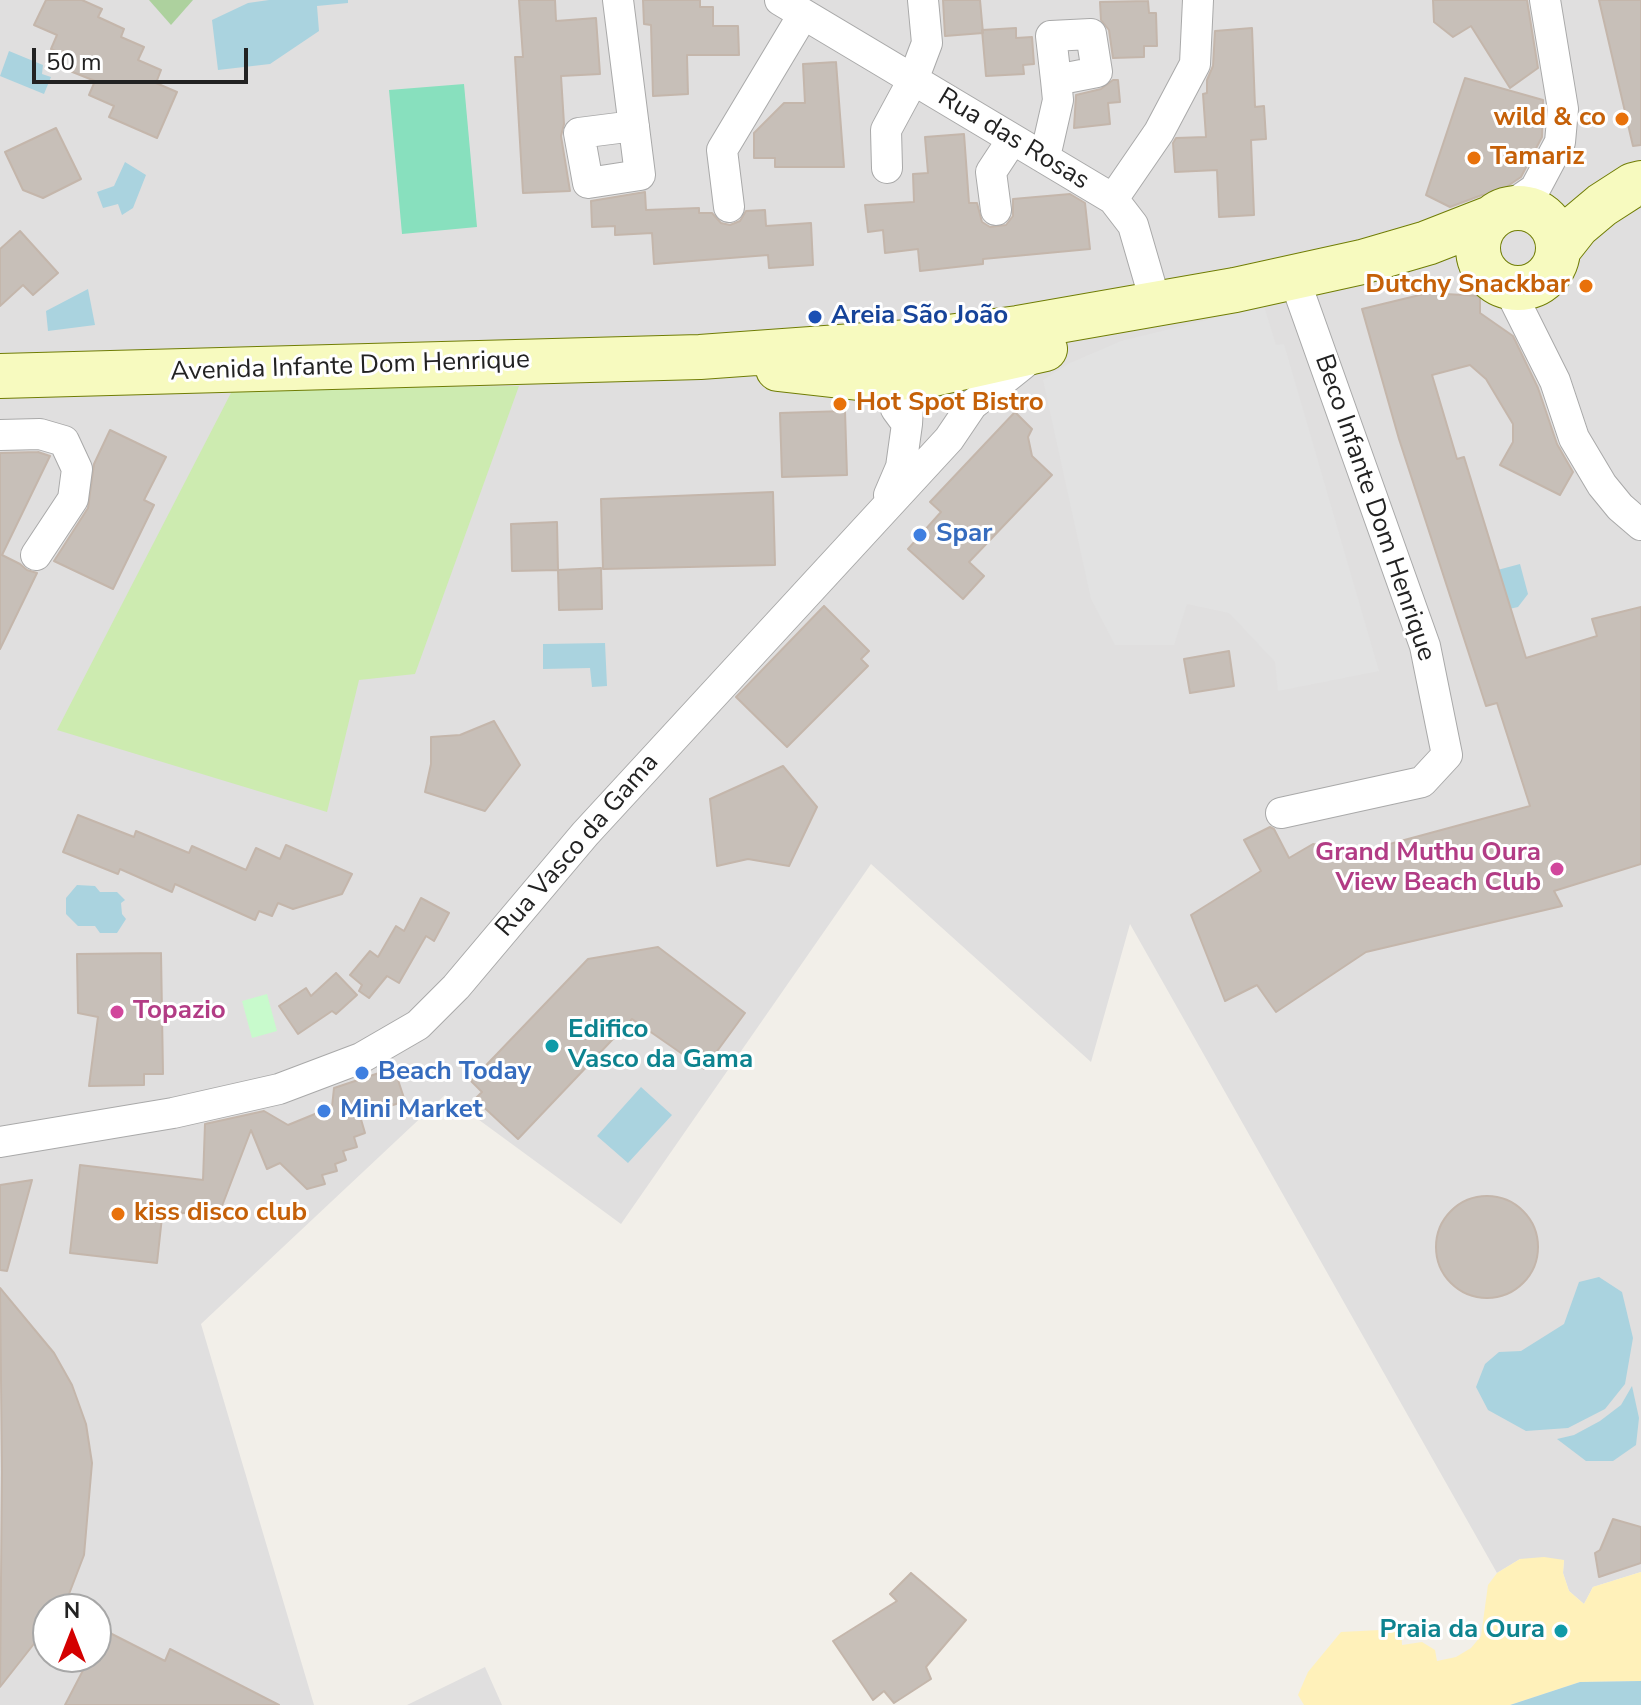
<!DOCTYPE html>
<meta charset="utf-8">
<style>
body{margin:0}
#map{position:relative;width:1641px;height:1705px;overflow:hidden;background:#f2efe9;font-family:"Nunito Sans",sans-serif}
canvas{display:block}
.north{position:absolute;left:32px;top:1593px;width:80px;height:80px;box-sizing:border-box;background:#fff;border:2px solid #a7a7a7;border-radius:50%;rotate:0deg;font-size:22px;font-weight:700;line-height:32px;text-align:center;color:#222}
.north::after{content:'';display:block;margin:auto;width:28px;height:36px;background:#d40000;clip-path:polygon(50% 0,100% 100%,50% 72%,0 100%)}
.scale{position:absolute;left:32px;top:48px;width:216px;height:36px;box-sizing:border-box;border:4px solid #222;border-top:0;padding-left:10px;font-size:24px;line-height:28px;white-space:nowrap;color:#222;-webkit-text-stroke:6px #fff;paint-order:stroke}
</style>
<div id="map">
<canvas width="1641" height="1705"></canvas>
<div class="north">N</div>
<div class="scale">50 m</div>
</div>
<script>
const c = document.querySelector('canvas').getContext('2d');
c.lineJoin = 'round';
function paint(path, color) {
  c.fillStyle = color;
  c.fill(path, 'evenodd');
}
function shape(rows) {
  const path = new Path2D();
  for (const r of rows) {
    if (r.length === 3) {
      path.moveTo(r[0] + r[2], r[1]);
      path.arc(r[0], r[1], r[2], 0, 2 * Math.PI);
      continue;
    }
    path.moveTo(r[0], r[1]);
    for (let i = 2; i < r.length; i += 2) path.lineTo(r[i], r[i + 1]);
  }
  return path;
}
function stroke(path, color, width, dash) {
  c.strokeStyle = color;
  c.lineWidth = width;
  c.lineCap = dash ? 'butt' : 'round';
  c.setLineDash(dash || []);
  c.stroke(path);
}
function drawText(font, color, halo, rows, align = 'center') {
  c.font = font + ' "Nunito Sans",sans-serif';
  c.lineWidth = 6;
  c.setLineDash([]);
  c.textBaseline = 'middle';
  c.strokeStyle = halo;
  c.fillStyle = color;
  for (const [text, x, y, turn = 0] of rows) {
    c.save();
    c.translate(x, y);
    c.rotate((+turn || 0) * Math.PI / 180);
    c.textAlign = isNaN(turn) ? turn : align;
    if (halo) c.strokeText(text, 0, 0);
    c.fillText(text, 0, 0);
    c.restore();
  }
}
paint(shape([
 [0,0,1641,0,1641,1572,1593,1587,1584,1604,1569,1591,1563,1573,1564,1560,1520,1559,1497,1573,1130,924,1091,1062,871,864,621,1224,445,1095,201,1324,314,1705,0,1705],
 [48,1609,96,1609,96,1657,48,1657],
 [485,1667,502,1705,407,1705]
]), '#e0dfdf');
paint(shape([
 [519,386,415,674,359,680,327,812,57,730,233,389]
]), '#cdebb0');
paint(shape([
 [149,0,193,0,171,25]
]), '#add19e');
paint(shape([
 [1544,1557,1564,1560,1563,1573,1569,1591,1584,1604,1593,1587,1641,1572,1641,1681,1580,1682,1510,1705,1304,1705,1298,1695,1308,1672,1341,1632,1380,1630,1401,1625,1402,1645,1422,1642,1435,1650,1437,1661,1456,1657,1471,1648,1481,1636,1488,1585,1497,1573,1520,1559]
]), '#fff1ba');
paint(shape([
 [267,994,277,1031,252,1038,242,1001]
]), '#c8facc');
paint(shape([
 [464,84,477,227,402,234,389,90]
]), '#88e0be');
paint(shape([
 [1264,306,1276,345,1284,344,1379,671,1278,691,1275,662,1229,613,1187,604,1174,645,1115,645,1091,599,1043,380,1068,364,1121,341]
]), '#e2e2e2');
paint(shape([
 [269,0,348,0,348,3,317,6,319,31,270,64,218,70,212,20,248,3],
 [9,51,43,65,42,74,51,77,44,94,0,76],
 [125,162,146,175,133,208,122,215,118,204,103,208,97,192,114,186],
 [88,289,95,325,48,331,46,311],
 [1520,564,1528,594,1518,607,1500,611,1490,572],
 [605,643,607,686,592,687,590,668,543,669,543,644],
 [77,885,95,886,100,892,117,892,125,900,121,903,122,914,126,919,117,933,100,933,95,926,78,926,66,914,66,898],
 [641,1087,672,1115,628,1163,597,1136],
 [1599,1277,1622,1292,1633,1338,1625,1384,1605,1409,1568,1428,1526,1431,1488,1410,1476,1387,1485,1364,1499,1352,1521,1351,1564,1324,1579,1282],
 [1632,1386,1639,1418,1636,1445,1613,1461,1586,1461,1557,1439,1574,1435,1600,1421,1621,1405],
 [1641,1681,1641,1705,1510,1705,1580,1682]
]), '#aad3df');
const building = shape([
 [46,0,82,0,102,9,98,17,124,29,121,37,144,47,138,60,161,70,156,83,177,92,157,138,109,117,114,106,89,95,95,81,70,71,75,60,51,49,57,35,34,25,46,0],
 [519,0,555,0,556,21,596,18,600,74,561,76,564,124,561,136,570,191,523,193,515,57,523,57,519,0],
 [643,0,700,0,700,7,713,7,713,26,738,26,739,55,687,55,688,94,653,96,651,25,644,24,643,0],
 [943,0,980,0,983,33,945,36,943,0],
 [1433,0,1527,0,1538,68,1510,88,1471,26,1453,37,1434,22,1433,0],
 [1599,0,1641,0,1641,145,1633,146,1599,0],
 [1148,1,1149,13,1156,13,1157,46,1144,46,1144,57,1113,58,1109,30,1101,20,1100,2,1148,1],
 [1016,28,1016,38,1032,37,1034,64,1023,65,1024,74,986,76,982,30,1016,28],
 [1252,28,1255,107,1264,106,1266,139,1251,140,1254,215,1219,217,1217,170,1175,172,1173,143,1176,138,1206,137,1203,94,1207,93,1207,80,1213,66,1215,31,1252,28],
 [836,62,844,167,775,167,775,158,754,158,754,133,784,103,805,103,803,64,836,62],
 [1465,78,1543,100,1542,137,1521,177,1496,194,1482,195,1450,207,1426,195,1465,78],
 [1113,80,1118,80,1120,102,1108,103,1110,124,1074,128,1076,95,1101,89,1113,80],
 [56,128,81,179,43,198,23,190,5,152,56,128],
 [964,134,969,203,977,203,982,222,990,227,1006,225,1013,216,1013,199,1070,194,1085,203,1090,249,983,259,983,264,920,271,918,249,885,253,883,230,868,232,865,205,914,202,913,174,928,173,925,137,964,134],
 [645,192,646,210,699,208,699,213,712,213,721,223,730,225,740,221,746,211,765,210,766,226,811,223,813,265,769,268,768,255,654,264,652,233,615,235,615,226,592,227,591,201,645,192],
 [20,231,58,273,33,295,23,285,0,306,0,249,20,231],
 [1428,293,1480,296,1480,313,1513,336,1538,388,1557,444,1573,472,1560,495,1500,465,1513,442,1513,424,1486,379,1470,365,1432,375,1457,459,1464,457,1526,658,1597,636,1592,619,1641,607,1641,864,1554,891,1562,906,1366,952,1276,1012,1257,985,1225,1001,1191,915,1261,871,1244,840,1270,827,1274,829,1289,858,1313,844,1360,852,1530,806,1497,703,1486,706,1399,439,1362,309,1428,293],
 [845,411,847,475,782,477,780,413,845,411],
 [1015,412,1032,429,1028,437,1032,456,1052,475,969,562,984,576,963,599,908,549,941,512,930,502,1015,412],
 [110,430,166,457,144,500,154,505,113,589,54,561,88,508,94,464,110,430],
 [38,452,50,456,2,555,20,564,27,570,37,573,0,649,0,453,38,452],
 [773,492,775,565,603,569,601,499,773,492],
 [557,522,558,570,512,571,511,524,557,522],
 [601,568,602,609,559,610,558,570,601,568],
 [824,606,869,651,861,659,868,666,787,747,736,697,824,606],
 [1229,651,1234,686,1190,693,1184,659,1229,651],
 [494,721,520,765,485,811,425,792,431,764,431,737,460,735,494,721],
 [783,766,817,807,789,866,748,859,717,866,710,799,783,766],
 [78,815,134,837,136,831,189,853,192,846,246,870,256,848,280,859,286,845,352,874,342,894,293,909,278,903,272,916,259,911,255,920,175,884,172,892,120,869,118,874,63,852,78,815],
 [421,898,449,913,434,941,426,936,399,983,387,976,369,998,359,991,362,985,350,975,370,951,378,957,396,926,404,931,421,898],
 [658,947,745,1013,704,1069,632,1019,518,1139,475,1099,482,1092,471,1081,588,959,658,947],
 [161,953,163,1074,144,1074,144,1085,89,1086,98,1017,78,1013,77,954,161,953],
 [336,973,357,995,336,1014,332,1011,298,1034,279,1006,306,988,311,996,336,973],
 [394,1068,405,1101,360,1116,365,1133,354,1137,357,1147,343,1151,346,1160,335,1164,337,1171,322,1175,325,1184,307,1189,280,1163,267,1169,251,1130,222,1206,162,1217,157,1263,70,1253,80,1165,203,1180,205,1124,264,1111,288,1125,332,1107,334,1088,394,1068],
 [32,1180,7,1271,0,1270,0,1185,32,1180],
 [1487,1247,51],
 [0,1288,54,1353,72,1385,86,1424,92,1463,84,1555,69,1594,59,1609,48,1609,48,1626,0,1687,2,1472,0,1288],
 [1613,1519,1641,1527,1641,1563,1599,1577,1595,1553,1600,1550,1613,1519],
 [911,1573,966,1620,926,1667,931,1679,894,1703,884,1691,873,1700,833,1641,897,1601,890,1594,911,1573],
 [104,1630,165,1661,170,1649,279,1705,65,1705,90,1657,96,1657,96,1645,104,1630]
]);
paint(building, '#c7bfb8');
stroke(building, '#c4b6ab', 2);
const street = shape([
 [618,0,640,175,588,183,579,133,634,126],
 [780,0,1113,199,1133,225,1156,304],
 [1045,157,1058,100,1056,80,1051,36,1091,34,1097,72,1056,80],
 [887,168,886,130,913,80,927,43,923,0],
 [1113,199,1159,132,1195,64,1198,0],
 [729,207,722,150,803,15],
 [1506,209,1535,189,1560,142,1563,109,1545,0],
 [996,210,991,172,1012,140],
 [1508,287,1555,381,1574,438,1602,485,1620,507,1641,525],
 [907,424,909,388,921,362],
 [0,435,40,434,64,441,77,469,73,499,36,555],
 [889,495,901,467,907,424,896,409],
 [1281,813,1422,782,1447,755,1425,646,1293,275],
 [0,1142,173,1113,279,1089,361,1058,418,1025,456,987,585,834,949,439,972,405,1032,357]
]);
const secondary = shape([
 [1518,248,40],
 [1558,250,1577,226,1602,205,1633,185,1641,183],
 [778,369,876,380,929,375,1045,349],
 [0,376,700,357,909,342,1018,328,1235,290,1362,262,1427,243,1491,218]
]);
stroke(street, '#a9a9a9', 32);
stroke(secondary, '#707d05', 46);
stroke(street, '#fff', 30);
stroke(secondary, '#f7fabf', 44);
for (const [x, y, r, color] of [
 [1622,119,8,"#e8710a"],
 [1474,158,8,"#e8710a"],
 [1586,286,8,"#e8710a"],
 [815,317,8,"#1a4fb4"],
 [840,404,8,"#e8710a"],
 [920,535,8,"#3f7fe0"],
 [1557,869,8,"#d1479c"],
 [117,1012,8,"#d1479c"],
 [552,1046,8,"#0f9aa8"],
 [362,1073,8,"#3f7fe0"],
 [324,1111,8,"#3f7fe0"],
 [118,1214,8,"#e8710a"],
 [1561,1631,8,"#0f9aa8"]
]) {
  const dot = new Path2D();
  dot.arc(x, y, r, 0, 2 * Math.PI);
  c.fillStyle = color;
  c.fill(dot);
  stroke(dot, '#fff', 3);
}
drawText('bold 26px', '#c56008', '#fff', [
 ["wild & co",1606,119,"right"],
 ["Tamariz",1490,158],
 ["Dutchy Snackbar",1570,286,"right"],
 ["Hot Spot Bistro",856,404],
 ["kiss disco club",134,1214]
], 'left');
drawText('26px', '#222', '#fff', [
 ["Rua das Rosas",1013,140,31],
 ["Avenida Infante Dom Henrique",350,367,-2],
 ["Beco Infante Dom Henrique",1374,508,71],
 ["Rua Vasco da Gama",578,846,-49]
]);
drawText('bold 26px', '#164399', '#fff', [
 ["Areia São João",831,317]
], 'left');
drawText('bold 26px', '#366cbe', '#fff', [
 ["Spar",936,535],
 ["Beach Today",378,1073],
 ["Mini Market",340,1111]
], 'left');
drawText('bold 26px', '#b23c85', '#fff', [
 ["Grand Muthu Oura",1541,854],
 ["View Beach Club",1541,884],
 ["Topazio",133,1012,"left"]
], 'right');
drawText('bold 26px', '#0d838f', '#fff', [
 ["Edifico",568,1031],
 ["Vasco da Gama",568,1061],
 ["Praia da Oura",1545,1631,"right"]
], 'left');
</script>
